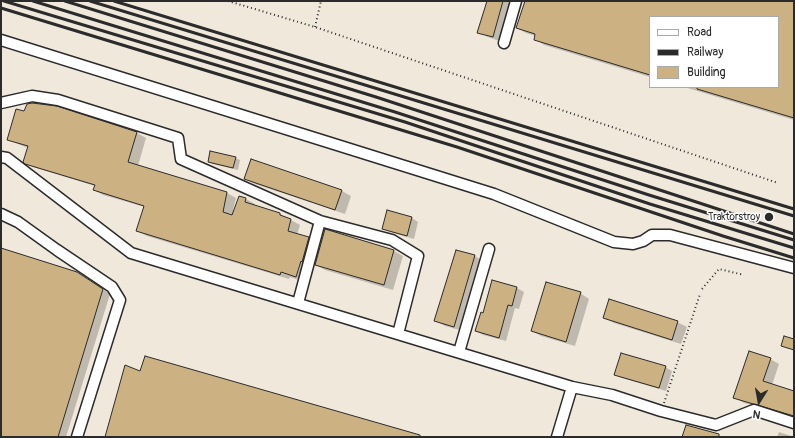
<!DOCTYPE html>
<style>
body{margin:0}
#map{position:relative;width:795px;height:438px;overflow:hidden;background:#f0e8da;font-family:Pangolin,sans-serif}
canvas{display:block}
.frame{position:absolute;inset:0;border:2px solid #2b2b2b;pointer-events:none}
.legend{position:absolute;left:649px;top:16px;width:130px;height:72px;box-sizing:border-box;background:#fff;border:1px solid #aaa;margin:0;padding:5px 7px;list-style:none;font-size:12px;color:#2b2b2b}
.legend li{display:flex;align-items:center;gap:8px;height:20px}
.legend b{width:20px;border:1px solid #aaa}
.north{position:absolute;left:739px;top:382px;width:40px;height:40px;-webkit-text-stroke:3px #fff;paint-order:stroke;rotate:191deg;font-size:11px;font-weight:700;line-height:16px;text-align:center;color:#2b2b2b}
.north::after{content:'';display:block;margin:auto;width:14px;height:18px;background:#2b2b2b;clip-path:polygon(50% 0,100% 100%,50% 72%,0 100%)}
</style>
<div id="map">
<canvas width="795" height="438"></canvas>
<div class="frame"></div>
<ul class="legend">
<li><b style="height:5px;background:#fff"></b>Road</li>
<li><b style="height:5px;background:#2b2b2b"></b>Railway</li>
<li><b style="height:11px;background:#ccb282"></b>Building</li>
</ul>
<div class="north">N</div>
</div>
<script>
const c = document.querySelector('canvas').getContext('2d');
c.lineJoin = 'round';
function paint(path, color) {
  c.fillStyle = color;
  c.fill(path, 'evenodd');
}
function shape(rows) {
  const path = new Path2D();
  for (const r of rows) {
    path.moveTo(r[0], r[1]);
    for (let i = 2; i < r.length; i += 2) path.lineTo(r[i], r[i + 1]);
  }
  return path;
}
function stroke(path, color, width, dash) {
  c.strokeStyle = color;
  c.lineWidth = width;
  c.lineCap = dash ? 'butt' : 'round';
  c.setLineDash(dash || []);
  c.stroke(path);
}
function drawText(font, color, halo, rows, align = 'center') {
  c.font = font + ' Pangolin,sans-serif';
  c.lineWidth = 3;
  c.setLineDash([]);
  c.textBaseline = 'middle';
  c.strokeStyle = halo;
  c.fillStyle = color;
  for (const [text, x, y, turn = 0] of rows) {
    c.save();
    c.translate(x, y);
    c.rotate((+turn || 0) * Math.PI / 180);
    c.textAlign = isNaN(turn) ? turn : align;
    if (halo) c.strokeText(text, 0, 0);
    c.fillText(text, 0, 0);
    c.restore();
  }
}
paint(shape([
 [488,1,514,1,502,42,488,37,478,32],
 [526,1,794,1,794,120,684,87,778,87,778,17,650,17,650,77,544,45,535,39,536,36,526,33,517,28],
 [56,107,137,133,146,138,138,166,227,193,236,198,233,210,235,210,246,199,255,204,254,206,280,214,300,225,297,235,309,238,318,243,305,282,290,277,289,279,147,236,137,231,145,207,103,195,94,190,95,186,33,167,24,162,28,148,18,144,8,139,25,113],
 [235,158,240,160,238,170,213,164,209,162],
 [246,179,342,191,351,196,345,214,255,184],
 [412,218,418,222,414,239,390,232,383,228],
 [325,231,394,251,403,256,393,290,325,270,316,265],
 [1,249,77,272,110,294,66,437,1,437],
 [456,251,475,256,484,262,463,331,445,326,436,321],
 [493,281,517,288,524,292,519,309,515,308,506,341,483,335,476,331,484,314],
 [580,293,589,299,575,346,541,336,532,331],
 [604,318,677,322,687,327,681,344,614,323],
 [770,359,779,364,772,385,794,392,794,417,744,403,735,398],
 [665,367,672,371,666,391,622,378,616,375],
 [779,432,794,437,777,437]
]), '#0003');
const building = shape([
 [487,1,503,1,493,37,477,33,487,1],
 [525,1,794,1,794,118,697,89,697,87,778,87,778,17,650,17,650,75,534,40,535,34,516,28,525,1],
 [32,103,57,106,137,132,128,162,227,192,223,212,232,215,239,196,246,198,245,202,280,213,280,215,291,219,288,231,309,237,302,262,301,261,296,277,281,272,280,275,136,231,144,206,93,190,95,185,25,164,23,162,28,146,7,140,16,109,24,111,27,104,32,103],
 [210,151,236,157,233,168,208,162,210,151],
 [251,159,342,190,335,210,244,179,251,159],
 [387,210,412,217,407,236,382,229,387,210],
 [325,229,394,250,384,285,315,265,325,229],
 [1,248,77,272,103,289,58,437,1,437,1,248],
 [456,250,475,255,454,327,434,321,456,250],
 [492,280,517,287,512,306,508,305,499,338,475,331,481,312,483,313,492,280],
 [546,282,581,292,566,342,531,331,546,282],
 [609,299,678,321,672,340,603,318,609,299],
 [784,336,794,339,794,350,781,346,784,336],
 [749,351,771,358,763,381,794,391,794,416,733,398,749,351],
 [621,353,666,366,659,388,614,375,621,353],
 [145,356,420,435,420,437,105,437,125,365,140,371,145,356],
 [686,425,719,434,719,437,682,437,686,425]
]);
paint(building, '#ccb282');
stroke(building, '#2b2b2b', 1);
const minor = shape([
 [1,40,494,194,614,242,633,244,643,241,652,235,670,235,794,268],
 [504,43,516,1],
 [1,103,32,96,58,100,178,138,181,159,320,221,392,240,418,256,398,334],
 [1,157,7,158,131,253,572,387,612,395,661,411,716,425,754,410,794,423],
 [1,214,18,222,57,250,112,287,120,300,77,437],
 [298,303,320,221],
 [459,352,489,249],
 [557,437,572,387]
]);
stroke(minor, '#2b2b2b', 13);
stroke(shape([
 [228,1,315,27,778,183],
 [315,27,321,1],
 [702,289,719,269,744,275],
 [664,403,700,294]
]), '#2b2b2b', 2, [1, 3]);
stroke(minor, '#fff', 10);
stroke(shape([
 [4,1,405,122,650,204,794,248],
 [33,1,395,112,649,195,794,240],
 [65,1,376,97,794,234],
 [90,1,794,216],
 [114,1,794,209],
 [1,8,457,147,723,236,794,258]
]), '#2b2b2b', 3);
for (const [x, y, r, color] of [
 [769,217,5,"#2b2b2b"]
]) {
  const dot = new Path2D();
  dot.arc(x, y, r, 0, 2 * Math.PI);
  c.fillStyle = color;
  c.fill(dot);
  stroke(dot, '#fff', 1.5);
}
drawText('10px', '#2b2b2b', '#fff', [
 ["Traktorstroy",760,217]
], 'right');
</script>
